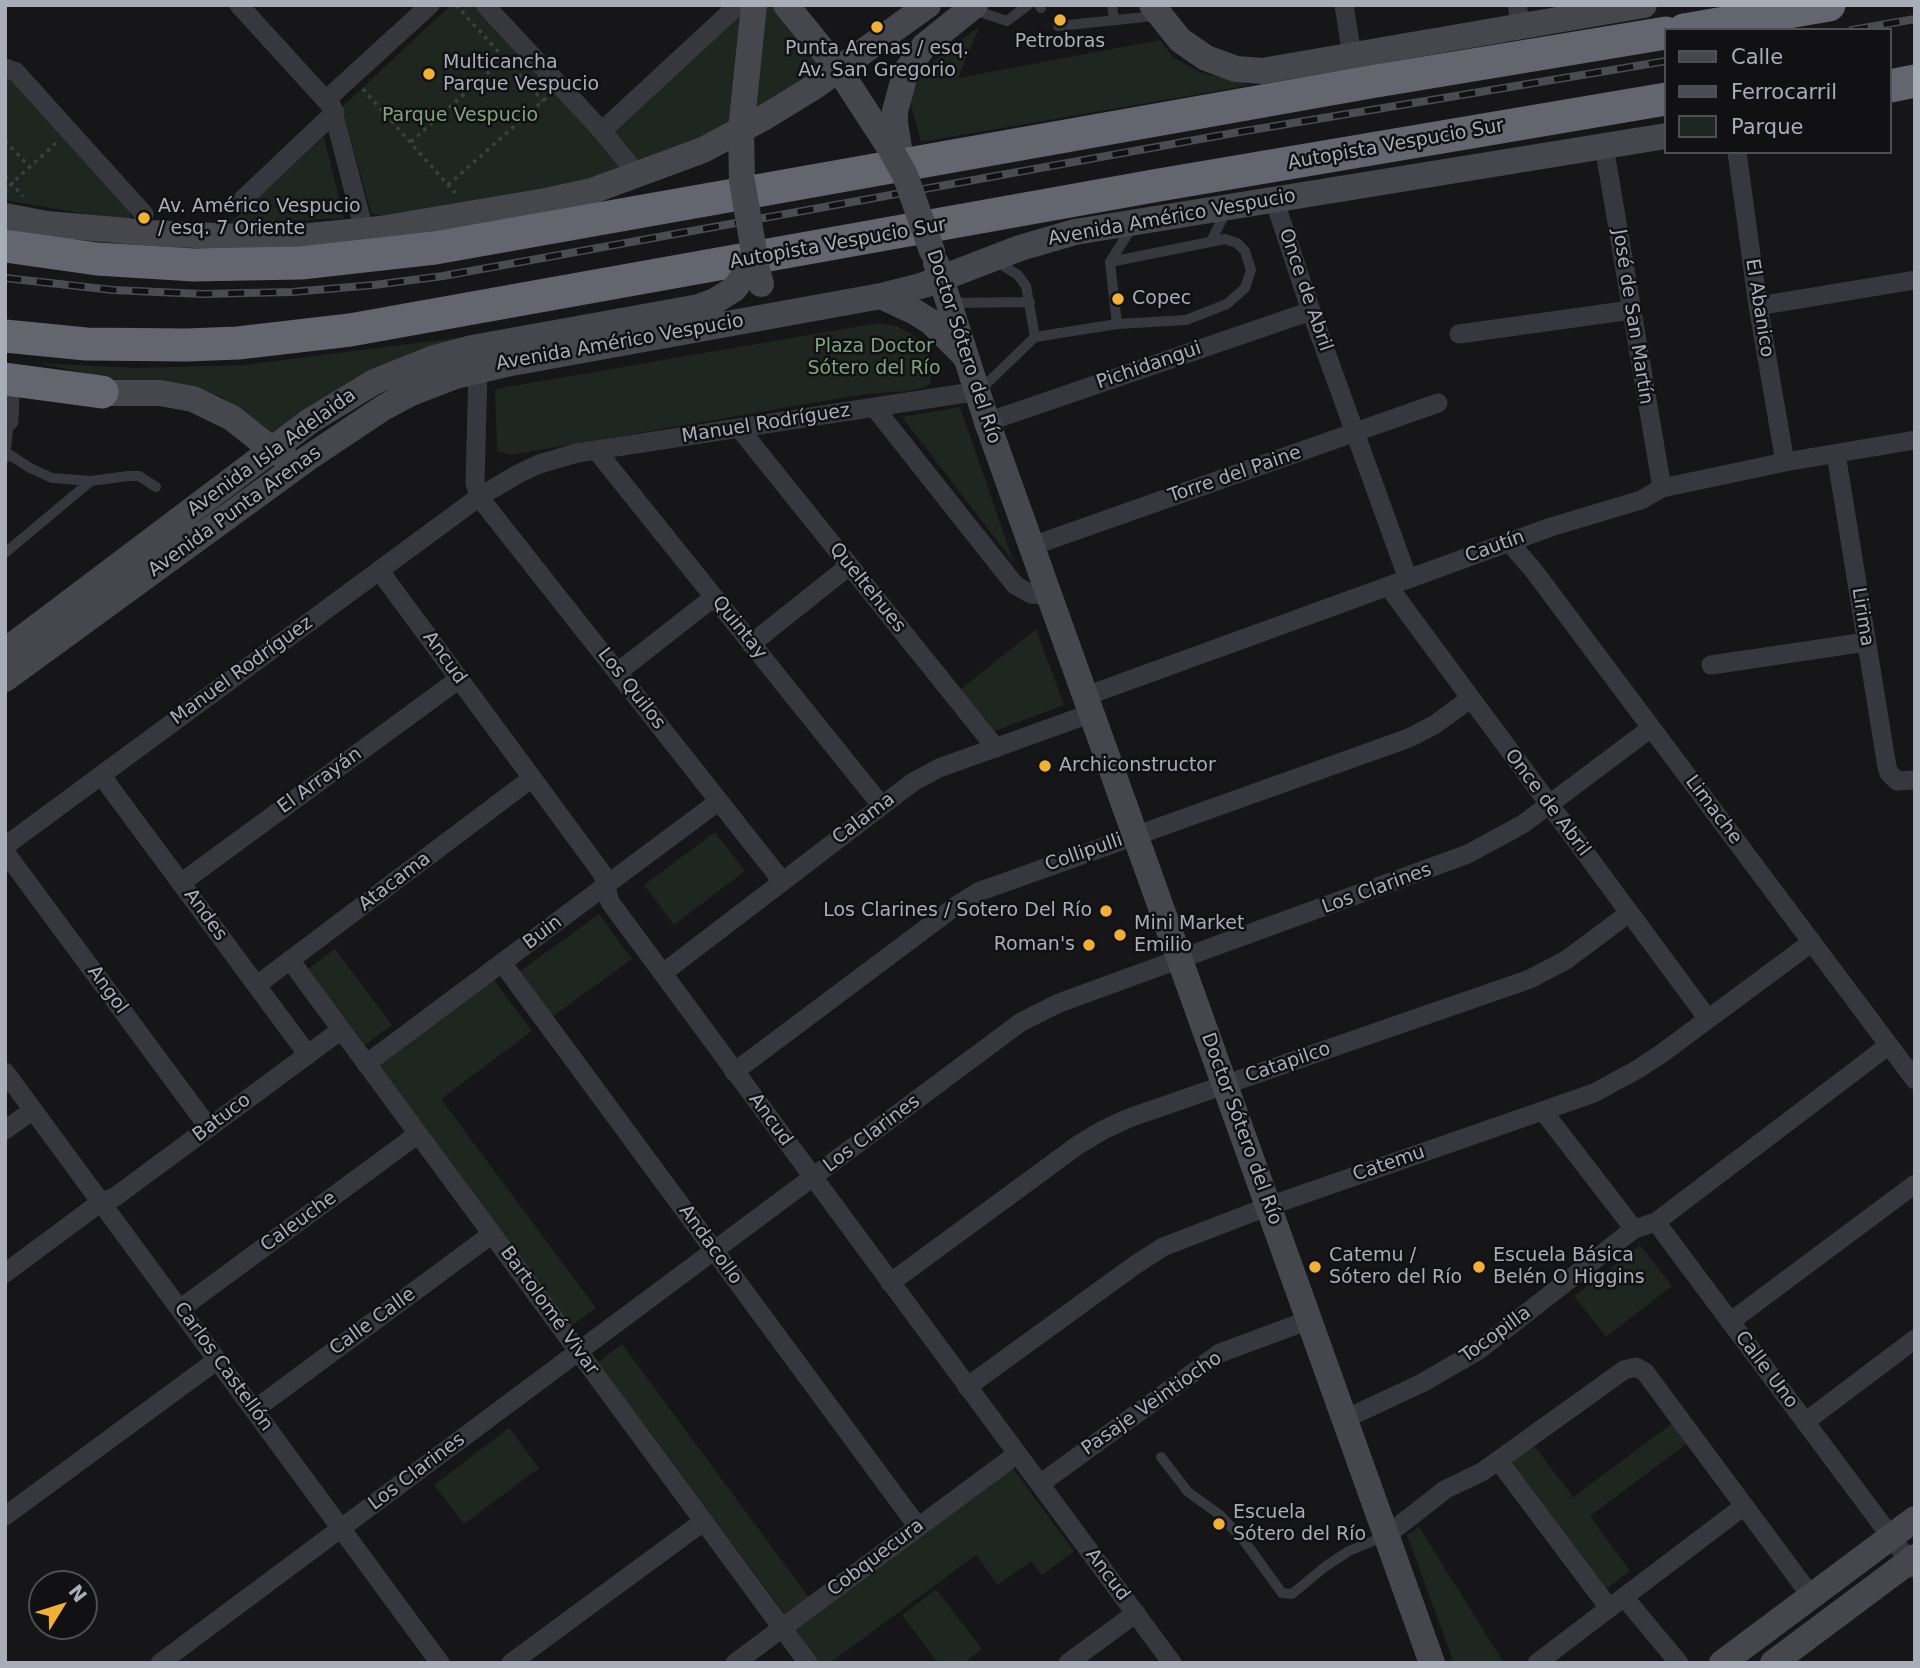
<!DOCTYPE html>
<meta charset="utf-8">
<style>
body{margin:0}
#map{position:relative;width:1920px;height:1668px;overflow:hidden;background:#161618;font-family:"DejaVu Sans",sans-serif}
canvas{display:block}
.frame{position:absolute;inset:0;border:7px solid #a8adb8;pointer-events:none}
.legend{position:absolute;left:1664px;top:28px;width:228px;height:126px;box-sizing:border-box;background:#111113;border:2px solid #4d4f55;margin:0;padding:9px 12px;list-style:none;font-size:21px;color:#a8adb8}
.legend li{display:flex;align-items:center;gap:14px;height:35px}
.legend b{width:35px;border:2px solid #4d4f55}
.north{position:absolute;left:28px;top:1570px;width:70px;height:70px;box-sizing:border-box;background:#111113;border:2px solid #4d4f55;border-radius:50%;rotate:52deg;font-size:19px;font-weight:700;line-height:28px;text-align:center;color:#a8adb8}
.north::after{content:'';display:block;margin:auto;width:24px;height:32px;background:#f2b134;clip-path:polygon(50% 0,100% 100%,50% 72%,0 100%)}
</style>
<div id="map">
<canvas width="1920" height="1668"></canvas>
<div class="frame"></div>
<ul class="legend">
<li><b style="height:9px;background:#45474d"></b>Calle</li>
<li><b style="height:9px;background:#4a4c52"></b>Ferrocarril</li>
<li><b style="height:19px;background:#1e261f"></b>Parque</li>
</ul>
<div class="north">N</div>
</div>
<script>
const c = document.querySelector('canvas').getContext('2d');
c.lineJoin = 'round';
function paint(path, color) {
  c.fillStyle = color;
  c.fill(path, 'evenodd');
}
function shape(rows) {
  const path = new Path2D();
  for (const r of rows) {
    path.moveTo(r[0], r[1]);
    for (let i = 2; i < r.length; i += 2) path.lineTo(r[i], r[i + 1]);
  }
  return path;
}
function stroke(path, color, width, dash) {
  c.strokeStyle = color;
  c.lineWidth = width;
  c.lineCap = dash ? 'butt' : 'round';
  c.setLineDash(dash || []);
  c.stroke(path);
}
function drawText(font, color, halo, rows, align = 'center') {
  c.font = font + ' "DejaVu Sans",sans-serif';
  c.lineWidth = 5;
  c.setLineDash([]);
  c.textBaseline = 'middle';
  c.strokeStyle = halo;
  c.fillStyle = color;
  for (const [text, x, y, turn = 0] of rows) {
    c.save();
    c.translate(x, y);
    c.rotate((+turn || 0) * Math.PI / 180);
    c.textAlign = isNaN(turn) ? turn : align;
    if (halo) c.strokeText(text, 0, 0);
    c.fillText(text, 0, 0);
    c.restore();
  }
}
paint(shape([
 [451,5,475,5,601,139,619,164,616,173,546,190,379,216,371,213,342,107],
 [763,5,779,5,822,67,755,113],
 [742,10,730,124,636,167,609,131],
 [980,26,958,78,1160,40,1173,57,1202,73,1252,85,921,142,910,101,922,70],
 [5,78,11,80,131,213,130,218,114,219,5,200],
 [324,137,344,218,229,224],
 [878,323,896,326,910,333,921,342,929,357,932,371,930,384,926,387,909,391,865,394,511,455,497,451,495,389],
 [463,337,271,436,222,397,185,386,138,385,40,363,134,368,244,365],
 [960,407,1014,563,902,417],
 [1036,629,1064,705,995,731,961,689],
 [715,832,745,871,674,925,644,885],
 [599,914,632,959,552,1017,519,972],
 [335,949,392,1025,365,1045,308,969],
 [494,980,532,1031,441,1099,596,1308,571,1326,378,1066],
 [1640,1245,1672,1286,1606,1337,1574,1296],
 [622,1344,811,1600,787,1617,598,1362],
 [1673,1423,1688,1443,1590,1516,1630,1571,1602,1592,1504,1463,1532,1443,1573,1497],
 [509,1428,539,1468,464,1524,434,1485],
 [1009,1463,1074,1551,1042,1575,1031,1561,998,1585,976,1555,830,1663,813,1663,786,1626],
 [1419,1527,1504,1663,1454,1663,1407,1535],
 [936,1589,982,1649,964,1663,938,1663,902,1615]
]), '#1e261f');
stroke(shape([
 [456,5,543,101],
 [363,89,455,193],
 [5,141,30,167],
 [411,142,504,58],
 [5,176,23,196],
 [448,185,546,98],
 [5,193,12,183,56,143]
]), '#3d3f44', 3.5, [3.5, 5]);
stroke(shape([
 [1039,5,1041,8],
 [1112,5,1114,19],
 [974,10,1007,21,1028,5],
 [1058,26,1155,16],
 [1211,241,1227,210],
 [997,262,1018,275,1026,286,1035,337],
 [950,303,1030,302],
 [1117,324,1110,262,1132,227],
 [979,391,1035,337,1117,324,1186,320,1227,304,1245,288,1251,270,1245,251,1237,243,1225,239,1110,262],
 [7,453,30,468,52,478,91,481,128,476,139,476,156,487],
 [5,458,9,421],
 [5,553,91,481],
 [1161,1457,1188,1492,1220,1515,1245,1542,1282,1593,1292,1594,1326,1566,1349,1551,1385,1536]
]), '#37383d', 10);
stroke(shape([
 [239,5,332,107,364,230],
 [485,5,602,131,638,175],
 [1344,5,1352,56],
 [1517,5,1521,27],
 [5,68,16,72,144,214],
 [327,99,430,5],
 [602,131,738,5],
 [1604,146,1662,488],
 [1737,152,1758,306,1785,462],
 [1274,199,1311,311,1408,579],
 [239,203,335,112],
 [1758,306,1915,280],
 [1459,334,1631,310],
 [478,370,475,483,479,497,782,881],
 [874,407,1015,585,1031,594,1050,596],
 [9,421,10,394],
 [987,422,1311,311],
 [739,428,996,748],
 [596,450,881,805],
 [1836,454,1887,767,1889,773,1897,781,1915,780],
 [1509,542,1534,571,1915,1080],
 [1032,546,1438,403],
 [379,570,602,873,610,902,1172,1663],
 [1388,586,1708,1019],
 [751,644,849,566],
 [1711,665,1866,642],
 [618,672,714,597],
 [1086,696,1551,527,1641,500,1662,488,1785,462,1915,440],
 [101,775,308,1055],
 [5,846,479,497,518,474,539,464,577,453,979,391],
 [5,852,209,1128],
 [181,883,459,679],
 [290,960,808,1663],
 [503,964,918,1527],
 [663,973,913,782,939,768,1092,713],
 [257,985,532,778],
 [366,1064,719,801],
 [5,1072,440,1663],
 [734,1072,957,905,978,892,1409,738,1434,725,1470,699],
 [1543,1111,1634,1229],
 [5,1130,33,1110],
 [1656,1222,1915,1569],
 [5,1273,101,1202,115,1197,341,1030],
 [890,1283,1078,1145,1103,1130,1129,1118,1530,979,1566,960,1629,913],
 [180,1309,418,1134],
 [1730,1322,1915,1184],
 [967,1387,1135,1265,1163,1247,1269,1206,1594,1093,1638,1069,1661,1054,1812,942],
 [254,1410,492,1234],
 [1345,1419,1422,1383,1479,1350,1634,1229,1656,1222,1889,1045],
 [1805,1422,1915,1339],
 [1498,1460,1609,1608],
 [1040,1484,1220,1353,1309,1320],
 [5,1516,217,1360],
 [1387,1535,1446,1489,1482,1472,1624,1370,1636,1367,1645,1372,1811,1596],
 [1624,1597,1679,1663],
 [160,1663,1021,1022,1059,1003,1468,854,1523,824,1651,728],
 [511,1663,704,1521],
 [735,1663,1017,1454],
 [1068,1663,1136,1613],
 [1537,1663,1744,1506]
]), '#37383d', 19);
stroke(shape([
 [786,5,839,70,891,150],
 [1152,5,1180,40,1206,58,1236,69,1262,71,1644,5],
 [899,148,895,123,895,111,906,71,924,46,975,5],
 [742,181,741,130,754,5],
 [5,216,47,224,150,233,261,238,310,236,380,229,546,201,592,191,703,150,765,117,814,87,928,5],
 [936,263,987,422,1432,1663],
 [881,296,915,312,931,322,964,355],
 [83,393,160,393,193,399,232,418,271,449,285,457],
 [5,651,310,421,374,382,434,358,472,348,699,307,715,301,734,289],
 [5,679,308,458,383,408,411,393,455,376,506,364,881,296,924,285,1020,248,1075,232,1666,136],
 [1722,1663,1915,1519],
 [1773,1663,1915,1557]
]), '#45474d', 26);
stroke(shape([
 [1684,30,1829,5],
 [1890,86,1915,81],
 [5,246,97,259,194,265,301,263,435,248,1370,82,1666,33],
 [5,336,86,344,187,345,238,343,350,330,1159,185,1666,99],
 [5,379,102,392]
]), '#63666e', 33);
const rail = shape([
 [1852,30,1915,19],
 [5,278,113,290,203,294,292,292,374,285,443,276,1239,132,1666,61]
]);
stroke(rail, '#4a4c52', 8);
stroke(rail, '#111113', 5, [16]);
stroke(shape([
 [891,150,905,175,932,251],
 [742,181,757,269,761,284],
 [734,289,744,276,754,251]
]), '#45474d', 26);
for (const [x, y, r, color] of [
 [1060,20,7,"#f2b134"],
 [877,27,7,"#f2b134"],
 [429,74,7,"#f2b134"],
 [144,218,7,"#f2b134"],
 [1118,299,7,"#f2b134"],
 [1045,766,7,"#f2b134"],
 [1106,911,7,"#f2b134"],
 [1120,935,7,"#f2b134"],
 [1089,945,7,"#f2b134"],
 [1315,1267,7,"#f2b134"],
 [1479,1267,7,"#f2b134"],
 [1219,1524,7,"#f2b134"]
]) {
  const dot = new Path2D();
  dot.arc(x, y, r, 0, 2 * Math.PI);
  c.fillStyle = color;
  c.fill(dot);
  stroke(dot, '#111113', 2.5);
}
drawText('19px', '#a8adb8', '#111113', [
 ["Petrobras",1060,42,"center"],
 ["Punta Arenas / esq.",877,49,"center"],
 ["Av. San Gregorio",877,71,"center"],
 ["Multicancha",443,63],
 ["Parque Vespucio",443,85],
 ["Av. Américo Vespucio",158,207],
 ["/ esq. 7 Oriente",158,229],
 ["Copec",1132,299],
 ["Archiconstructor",1059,766],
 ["Los Clarines / Sotero Del Río",1092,911,"right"],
 ["Mini Market",1134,924],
 ["Emilio",1134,946],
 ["Roman's",1075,945,"right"],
 ["Catemu /",1329,1256],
 ["Sótero del Río",1329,1278],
 ["Escuela Básica",1493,1256],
 ["Belén O Higgins",1493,1278],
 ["Escuela",1233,1513],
 ["Sótero del Río",1233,1535]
], 'left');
drawText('19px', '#7fa381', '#111113', [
 ["Parque Vespucio",460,116],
 ["Plaza Doctor",874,347],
 ["Sótero del Río",874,369]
]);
drawText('19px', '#a8adb8', '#111113', [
 ["Autopista Vespucio Sur",1396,145,-10],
 ["Avenida Américo Vespucio",1172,218,-10],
 ["Autopista Vespucio Sur",838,244,-10],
 ["Once de Abril",1305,290,71],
 ["El Abanico",1759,308,81],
 ["José de San Martín",1632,317,81],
 ["Avenida Américo Vespucio",620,343,-10],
 ["Doctor Sótero del Río",963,347,72],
 ["Pichidangui",1149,366,-19],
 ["Manuel Rodríguez",766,424,-9],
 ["Avenida Isla Adelaida",272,453,-36],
 ["Torre del Paine",1235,475,-19],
 ["Avenida Punta Arenas",235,512,-36],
 ["Cautín",1495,547,-20],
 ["Queltehues",867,588,51],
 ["Lirima",1862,617,81],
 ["Quintay",739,628,51],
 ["Ancud",444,658,54],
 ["Manuel Rodríguez",242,671,-36],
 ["Los Quilos",631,689,52],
 ["El Arrayán",320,781,-36],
 ["Once de Abril",1547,803,53],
 ["Limache",1713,810,53],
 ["Calama",864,819,-37],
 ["Collipulli",1084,853,-19],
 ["Atacama",395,882,-37],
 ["Los Clarines",1377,889,-20],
 ["Andes",205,915,54],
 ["Buin",543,933,-37],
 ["Angol",107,990,54],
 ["Catapilco",1288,1063,-19],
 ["Batuco",222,1118,-37],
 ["Ancud",770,1120,54],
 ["Doctor Sótero del Río",1241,1129,70],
 ["Los Clarines",872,1134,-37],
 ["Catemu",1389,1164,-19],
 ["Caleuche",299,1222,-36],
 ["Andacollo",710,1245,54],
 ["Bartolomé Vivar",549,1311,54],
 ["Calle Calle",373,1322,-36],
 ["Tocopilla",1496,1335,-36],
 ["Carlos Castellón",223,1367,54],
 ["Calle Uno",1766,1370,53],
 ["Pasaje Veintiocho",1152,1404,-35],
 ["Los Clarines",417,1472,-37],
 ["Cobquecura",876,1558,-37],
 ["Ancud",1107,1575,53]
]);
</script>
